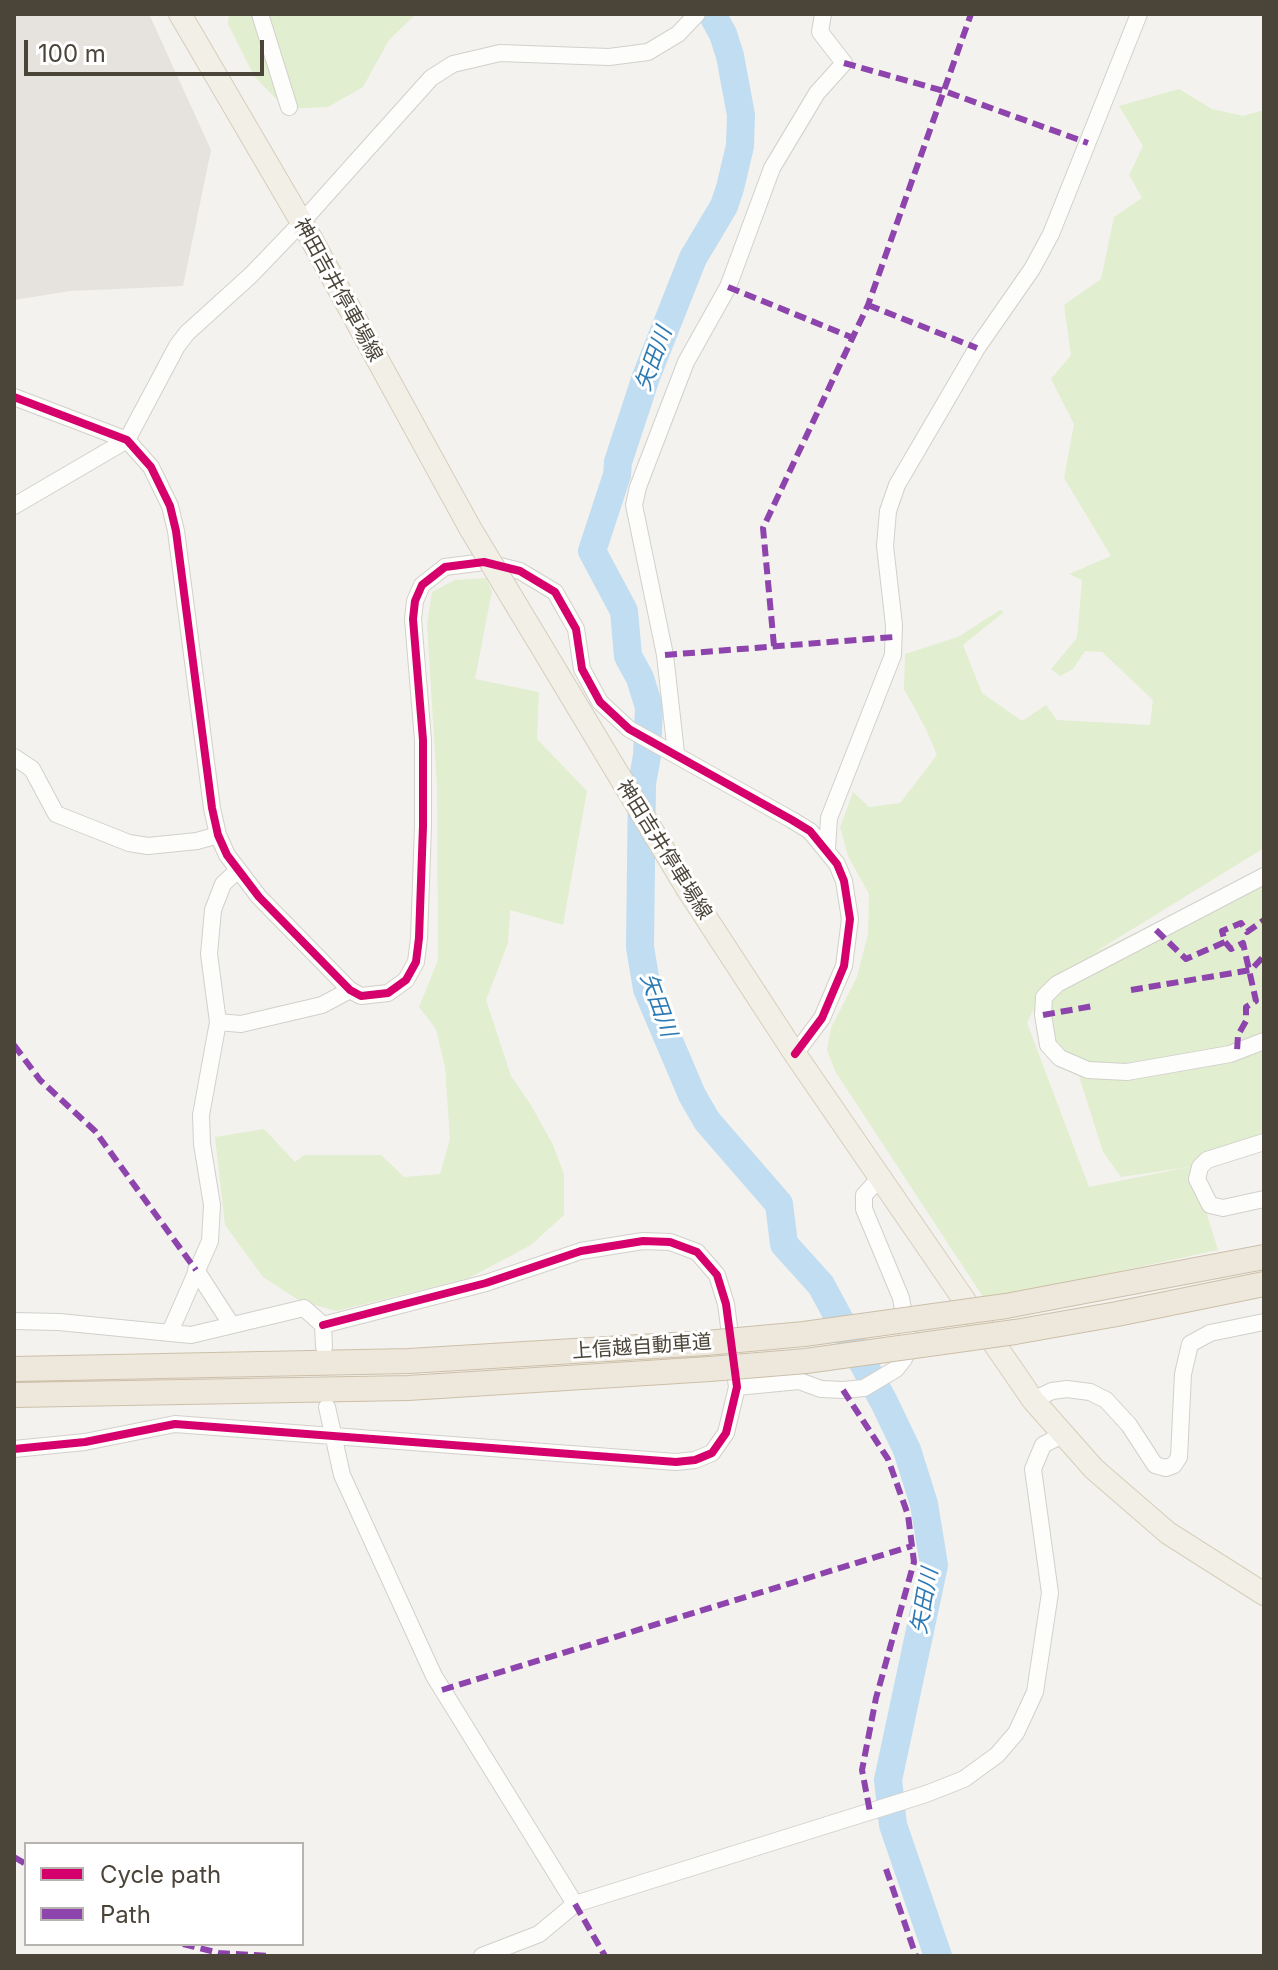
<!DOCTYPE html>
<meta charset="utf-8">
<style>
body{margin:0}
#map{position:relative;width:1278px;height:1970px;overflow:hidden;background:#f4f2ee;font-family:Inter,sans-serif}
canvas{display:block}
.frame{position:absolute;inset:0;border:16px solid #4b4439;pointer-events:none}
.legend{position:absolute;left:24px;top:1842px;width:280px;height:104px;box-sizing:border-box;background:#fff;border:2px solid #b7b4b0;margin:0;padding:10px 14px;list-style:none;font-size:24px;color:#4b4439}
.legend li{display:flex;align-items:center;gap:16px;height:40px}
.legend b{width:40px;border:2px solid #b7b4b0}
.scale{position:absolute;left:24px;top:40px;width:240px;height:36px;box-sizing:border-box;border:4px solid #4b4439;border-top:0;padding-left:10px;font-size:24px;line-height:28px;white-space:nowrap;color:#4b4439;-webkit-text-stroke:6px #fff;paint-order:stroke}
</style>
<div id="map">
<canvas width="1278" height="1970"></canvas>
<div class="frame"></div>
<ul class="legend">
<li><b style="height:10px;background:#d6006c"></b>Cycle path</li>
<li><b style="height:10px;background:#8e44ad"></b>Path</li>
</ul>
<div class="scale">100 m</div>
</div>
<script>
const c = document.querySelector('canvas').getContext('2d');
c.lineJoin = 'round';
function paint(path, color) {
  c.fillStyle = color;
  c.fill(path, 'evenodd');
}
function shape(rows) {
  const path = new Path2D();
  for (const r of rows) {
    path.moveTo(r[0], r[1]);
    for (let i = 2; i < r.length; i += 2) path.lineTo(r[i], r[i + 1]);
  }
  return path;
}
function stroke(path, color, width, dash) {
  c.strokeStyle = color;
  c.lineWidth = width;
  c.lineCap = dash ? 'butt' : 'round';
  c.setLineDash(dash || []);
  c.stroke(path);
}
function drawText(font, color, halo, rows, align = 'center') {
  c.font = font + ' Inter,"Noto Sans JP",sans-serif';
  c.lineWidth = 6;
  c.setLineDash([]);
  c.textBaseline = 'middle';
  c.strokeStyle = halo;
  c.fillStyle = color;
  for (const [text, x, y, turn = 0] of rows) {
    c.save();
    c.translate(x, y);
    c.rotate((+turn || 0) * Math.PI / 180);
    c.textAlign = isNaN(turn) ? turn : align;
    if (halo) c.strokeText(text, 0, 0);
    c.fillText(text, 0, 0);
    c.restore();
  }
}
paint(shape([
 [14,14,149,14,211,150,183,286,70,291,14,300]
]), '#e6e2de');
paint(shape([
 [229,14,416,14,389,40,363,87,328,107,286,109,254,76,228,24],
 [1179,89,1212,109,1243,116,1264,110,1264,848,1092,954,1264,870,1264,1139,1192,1166,1218,1250,985,1300,835,1071,827,1050,831,1028,857,977,868,934,869,894,848,856,840,827,853,792,869,807,900,803,937,755,926,729,904,689,905,654,958,637,1000,610,1004,612,963,645,982,693,1022,721,1046,705,1057,720,1150,725,1153,700,1102,652,1085,651,1073,669,1060,676,1051,669,1077,638,1082,580,1069,574,1111,556,1064,478,1074,424,1051,379,1071,355,1064,305,1101,279,1114,217,1142,198,1129,175,1143,146,1119,106],
 [1033,1010,1042,1050,1060,1068,1079,1076,1103,1152,1121,1177,1189,1167,1089,1187,1027,1023],
 [486,578,492,591,475,679,539,692,537,739,587,791,563,925,510,910,508,943,486,1000,511,1076,531,1105,553,1145,564,1174,564,1215,531,1245,469,1278,337,1311,300,1301,263,1277,225,1225,215,1137,264,1129,295,1162,304,1155,381,1155,404,1177,440,1174,450,1139,445,1067,436,1029,419,1007,438,960,437,786,427,624,432,592,455,580]
]), '#e1eecf');
stroke(shape([
 [712,14,723,34,730,56,741,115,740,146,730,188,724,206,693,258,646,377,618,462,617,475,592,551,624,611,628,656,640,678,649,707,647,756,642,783,640,947,647,989,692,1095,707,1121,779,1204,784,1244,821,1285,884,1402,907,1450,924,1504,934,1565,888,1780,893,1825,938,1956]
]), '#c0ddf1', 28);
const minor = shape([
 [260,14,289,107],
 [14,397,127,440,151,467,170,506,176,531,212,808,218,835,227,855,259,897,350,990,361,996,388,993,406,980,416,962,419,938,423,826,423,740,413,619,415,601,422,585,445,567,484,562,520,571,555,592,576,629,582,669,600,702,629,729,792,820,810,831,837,864,844,881,850,919,844,966,822,1018,795,1054],
 [14,506,127,440,177,346,187,333,251,275,301,223,431,78,453,64,500,53,609,57,648,52,678,34,697,14],
 [676,753,665,655,634,505,638,487,686,362,728,287,772,168,817,93,844,63,820,32,823,14],
 [14,757,32,769,56,814,129,843,148,846,197,841,218,835],
 [827,849,829,818,893,655,894,625,885,546,888,511,897,485,977,348,1032,269,1051,234,1139,14],
 [1264,876,1057,984,1044,997,1043,1015,1048,1045,1060,1058,1088,1070,1127,1072,1230,1054,1264,1041],
 [218,1022,241,1024,322,1005,350,990],
 [1264,1142,1207,1160,1200,1167,1197,1179,1210,1205,1223,1208,1264,1199],
 [196,1270,231,1324],
 [14,1321,59,1322,191,1335,304,1308,323,1325,324,1347],
 [170,1332,210,1241,212,1205,202,1144,201,1115,218,1022,209,954,213,910,223,884,237,871],
 [737,1387,799,1381,821,1389,843,1390,864,1388,896,1369,904,1359,909,1344,901,1298,864,1209,864,1195,880,1178],
 [1033,1400,1052,1391,1067,1389,1090,1392,1106,1400,1129,1425,1155,1465,1166,1468,1174,1465,1179,1457,1183,1374,1190,1344,1210,1333,1264,1322],
 [327,1407,342,1475,434,1676,575,1904],
 [14,1449,85,1442,175,1424,676,1462,695,1460,712,1453,726,1433,737,1387,726,1304,717,1275,697,1252,670,1242,643,1241,581,1251,486,1283,323,1325],
 [482,1956,539,1934,575,1904,926,1794,964,1779,997,1755,1016,1733,1035,1692,1050,1593,1033,1469,1043,1445,1062,1435]
]);
const major = shape([
 [180,14,308,233,470,528],
 [688,890,795,1054,1033,1400,1094,1469,1168,1533,1264,1594]
]);
const highway = shape([
 [1006,1306,1264,1257],
 [1015,1332,1117,1314,1264,1284],
 [14,1369,409,1361,706,1343],
 [14,1395,408,1388,710,1369]
]);
stroke(minor, '#d2d0cb', 18);
stroke(major, '#d6cebb', 24);
stroke(highway, '#ccbfa9', 26);
stroke(minor, '#fdfdfc', 16);
stroke(major, '#f2efe6', 22);
stroke(highway, '#ede8db', 24);
const majorBridge = shape([
 [470,528,688,890]
]);
const highwayBridge = shape([
 [706,1343,804,1334,1006,1306],
 [710,1369,806,1361,1015,1332]
]);
stroke(majorBridge, '#d6cebb', 24, []);
stroke(highwayBridge, '#ccbfa9', 26, []);
stroke(majorBridge, '#f2efe6', 22);
stroke(highwayBridge, '#ede8db', 24);
stroke(shape([
 [844,63,944,91,1088,143],
 [728,287,851,337],
 [868,305,977,348],
 [774,646,763,528,868,305,971,14],
 [665,655,894,637],
 [1156,930,1186,959,1225,942,1222,931,1241,923,1247,932,1264,920],
 [1225,942,1231,949,1243,943,1256,1001,1246,1007,1246,1021,1238,1035,1237,1051],
 [1131,990,1251,970,1264,956],
 [1043,1015,1093,1006],
 [14,1045,40,1080,95,1131,196,1270],
 [843,1390,888,1459,908,1515,914,1562,876,1698,862,1770,870,1812],
 [442,1690,912,1546],
 [14,1857,26,1864],
 [886,1869,916,1956],
 [575,1904,605,1956],
 [183,1944,219,1953,271,1956]
]), '#8e44ad', 6, [12, 6]);
stroke(shape([
 [14,397,127,440,151,467,170,506,176,531,212,808,218,835,227,855,259,897,350,990,361,996,388,993,406,980,416,962,419,938,423,826,423,740,413,619,415,601,422,585,445,567,484,562,520,571,555,592,576,629,582,669,600,702,629,729,792,820,810,831,837,864,844,881,850,919,844,966,822,1018,795,1054],
 [14,1449,85,1442,175,1424,676,1462,695,1460,712,1453,726,1433,737,1387,726,1304,717,1275,697,1252,670,1242,643,1241,581,1251,486,1283,323,1325]
]), '#d6006c', 8);
drawText('20px', '#4b4439', '#fff', [
 ["神田吉井停車場線",338,290,61],
 ["神田吉井停車場線",664,850,58],
 ["上信越自動車道",642,1347,-4]
]);
drawText('italic 22px', '#2e7ab2', '#fff', [
 ["矢田川",654,359,-70],
 ["矢田川",658,1005,70],
 ["矢田川",925,1601,-80]
]);
</script>
